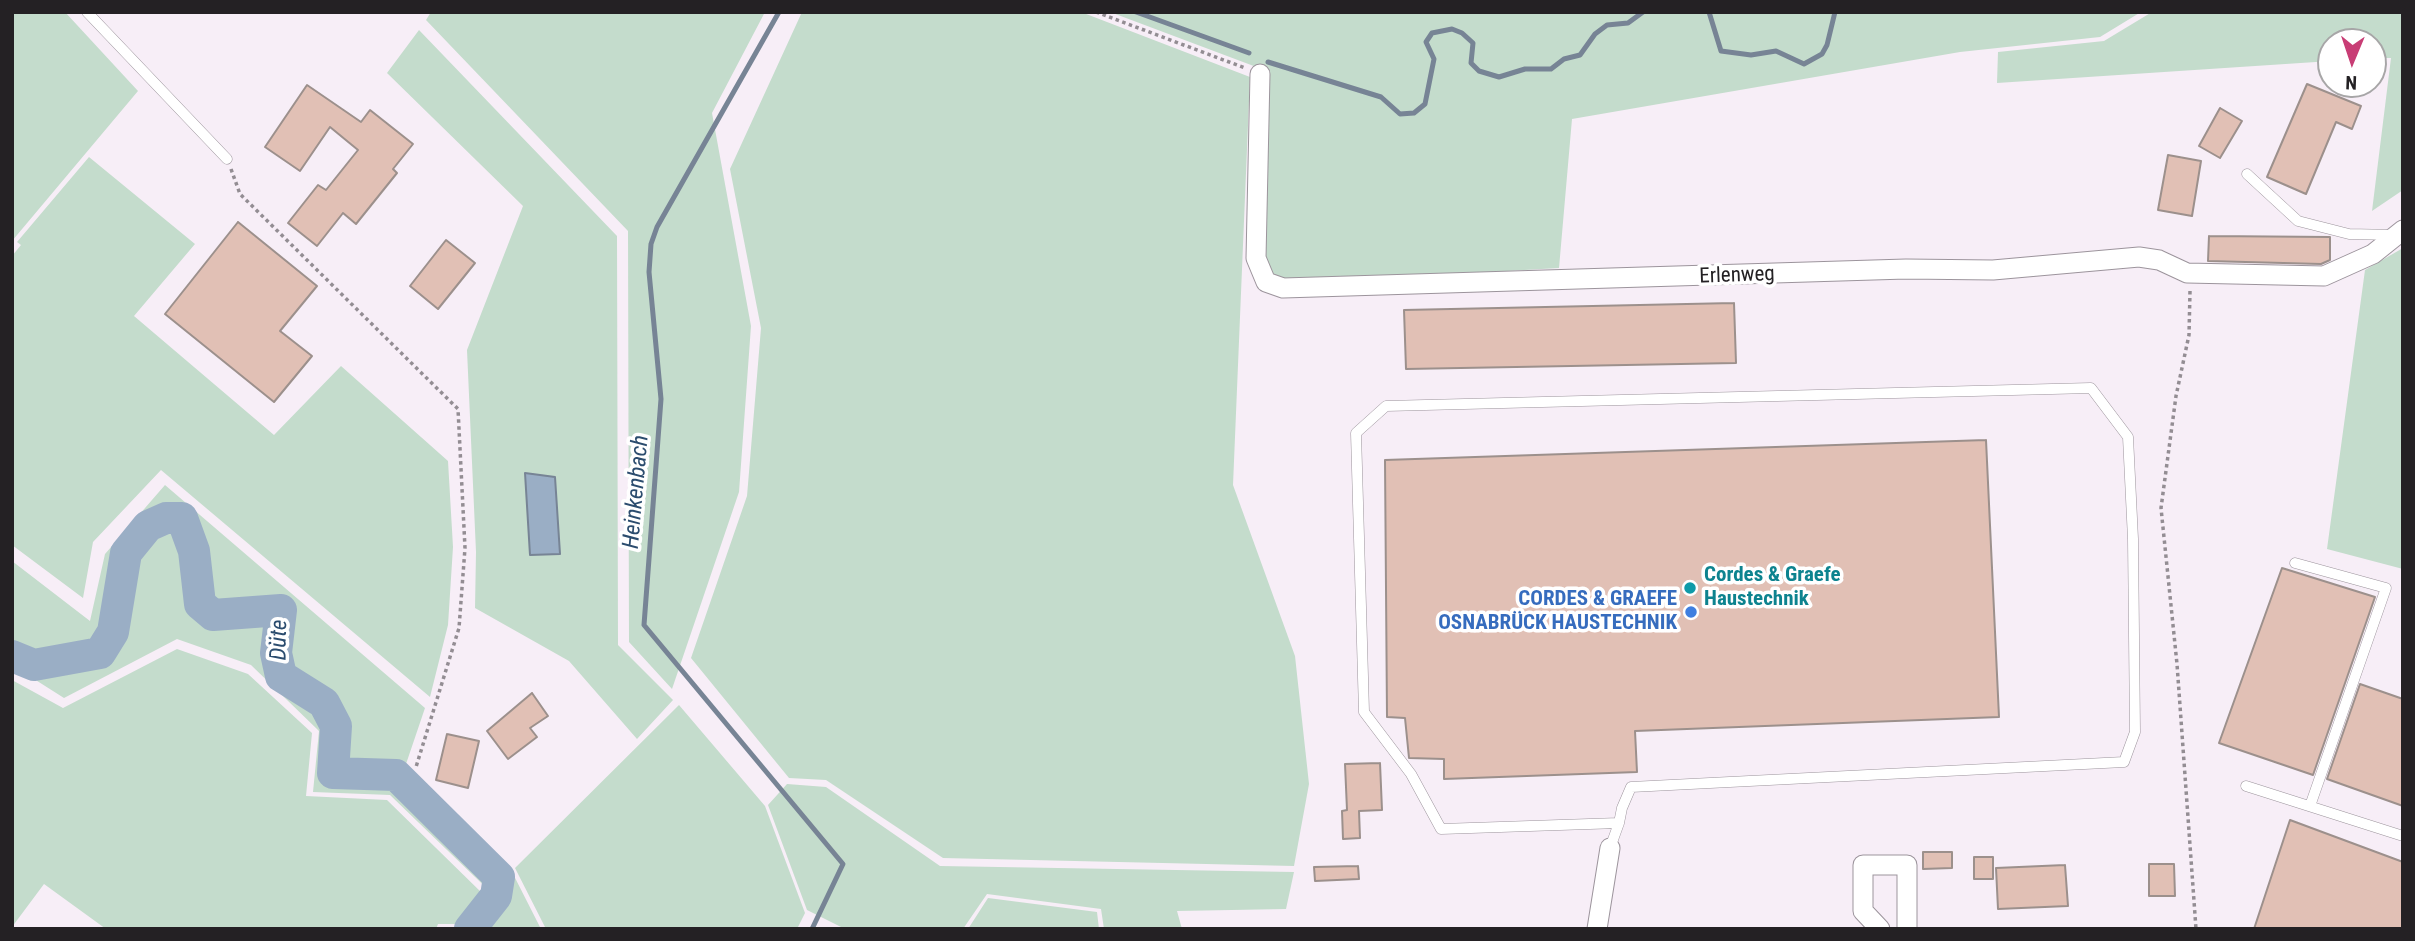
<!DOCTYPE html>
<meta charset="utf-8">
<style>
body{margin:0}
#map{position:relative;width:2415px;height:941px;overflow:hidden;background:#f7eef7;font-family:"Roboto Condensed",sans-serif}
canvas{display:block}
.frame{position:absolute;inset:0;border:14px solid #242124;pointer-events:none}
.north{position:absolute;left:2317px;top:28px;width:70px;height:70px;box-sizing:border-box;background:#fff;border:2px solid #a7a6a7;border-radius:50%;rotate:182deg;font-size:19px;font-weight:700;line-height:28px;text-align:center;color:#242124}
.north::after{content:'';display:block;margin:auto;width:24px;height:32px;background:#c83d75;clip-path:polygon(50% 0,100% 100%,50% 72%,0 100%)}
</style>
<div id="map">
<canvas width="2415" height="941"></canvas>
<div class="frame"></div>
<div class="north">N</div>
</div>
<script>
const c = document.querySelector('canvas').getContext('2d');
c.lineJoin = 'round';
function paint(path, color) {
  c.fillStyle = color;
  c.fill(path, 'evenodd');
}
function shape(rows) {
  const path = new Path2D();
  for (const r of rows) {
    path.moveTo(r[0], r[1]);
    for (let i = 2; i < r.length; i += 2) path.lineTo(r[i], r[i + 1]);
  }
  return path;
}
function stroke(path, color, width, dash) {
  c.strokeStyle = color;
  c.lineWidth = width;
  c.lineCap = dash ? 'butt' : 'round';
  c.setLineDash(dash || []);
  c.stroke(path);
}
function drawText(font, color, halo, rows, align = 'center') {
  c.font = font + ' "Roboto Condensed",sans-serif';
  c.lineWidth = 7;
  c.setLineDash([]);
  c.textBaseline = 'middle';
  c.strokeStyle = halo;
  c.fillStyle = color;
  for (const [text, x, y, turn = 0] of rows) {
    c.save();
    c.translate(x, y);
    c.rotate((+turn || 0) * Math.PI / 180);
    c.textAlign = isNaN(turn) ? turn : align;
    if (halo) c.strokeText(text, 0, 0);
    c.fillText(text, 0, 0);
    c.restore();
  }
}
paint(shape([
 [12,12,65,12,138,91,12,241],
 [431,12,765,12,712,113,751,326,739,492,672,689,629,642,628,231,426,20],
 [802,12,1081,12,1250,77,1233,485,1295,656,1309,784,1294,866,943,858,826,780,789,778,691,658,747,496,761,328,730,169],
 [1110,12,2141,12,2100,37,1960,52,1572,119,1559,268,1283,284,1269,273,1263,255,1267,71],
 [2152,12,2403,12,2403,190,2372,211,2391,58,2373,58,2373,42,2331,42,2331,61,1997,83,1998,52,2104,41],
 [419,30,617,236,618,645,673,700,637,739,569,661,475,608,476,552,467,350,523,206,387,73],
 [89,157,195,244,134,316,274,435,341,366,448,461,453,547,448,625,430,697,161,470,93,542,83,598,12,545,12,256,21,245,17,242],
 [2403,248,2403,569,2327,549,2365,270],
 [165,485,425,708,406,764,509,866,541,929,483,929,502,903,390,795,313,792,319,731,251,665,177,639,64,698,12,665,12,561,90,621,105,554],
 [177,649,248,674,312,733,306,796,387,800,484,895,461,924,438,924,436,929,106,929,44,884,12,927,12,680,63,708],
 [679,705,765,806,805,913,797,929,546,929,515,868],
 [787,784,826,787,940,866,1294,872,1286,909,1177,911,1182,929,1104,929,1101,909,987,894,963,929,845,929,807,910,768,805],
 [988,898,1097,912,1099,929,968,929]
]), '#c4dccc');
const water = shape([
 [525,473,555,477,560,554,530,555,525,473]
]);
paint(water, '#9aaec5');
stroke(water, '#778495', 2);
stroke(shape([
 [779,12,657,227,651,244,649,272,661,399,644,625,843,864,812,929],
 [1136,12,1249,53],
 [1709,12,1721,51,1751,55,1776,51,1804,64,1822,54,1827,45,1835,12],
 [1268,62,1381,97,1400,114,1414,113,1425,104,1434,59,1426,42,1432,33,1452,29,1462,33,1473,43,1471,63,1479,71,1499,77,1525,69,1551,69,1564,59,1580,55,1595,34,1607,25,1628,23,1643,12]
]), '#778495', 5);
stroke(shape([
 [12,656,34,665,100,653,113,632,126,553,148,526,166,518,182,518,194,551,200,604,213,615,281,610,276,653,281,676,324,703,336,726,333,773,396,775,499,877,496,896,470,929]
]), '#9aaec5', 32);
const building = shape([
 [2307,84,2361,106,2352,129,2336,122,2306,194,2267,177,2307,84],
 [307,85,361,122,370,110,413,144,393,169,397,173,356,224,343,213,317,246,288,223,318,185,326,190,358,150,330,127,300,171,265,147,307,85],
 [2220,108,2242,121,2220,158,2199,146,2220,108],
 [2168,155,2201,161,2192,216,2158,210,2168,155],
 [238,222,317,286,280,331,312,356,274,402,165,314,238,222],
 [2209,236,2330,237,2330,260,2321,264,2208,261,2209,236],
 [446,240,475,263,438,309,410,286,446,240],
 [1734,303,1736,363,1406,369,1404,310,1734,303],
 [1986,440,1999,717,1635,731,1637,772,1444,779,1444,759,1409,758,1405,718,1387,717,1385,460,1986,440],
 [2282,568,2375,597,2313,775,2219,743,2282,568],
 [2360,684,2403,699,2403,806,2327,779,2360,684],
 [532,693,548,716,530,728,537,737,508,759,487,731,532,693],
 [447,734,479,741,468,788,436,780,447,734],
 [1380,763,1382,810,1359,811,1360,838,1343,839,1342,811,1347,810,1345,764,1380,763],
 [2290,820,2403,862,2403,929,2254,929,2290,820],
 [1923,852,1952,852,1952,868,1923,869,1923,852],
 [1974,857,1993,857,1993,879,1974,879,1974,857],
 [2149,864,2174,864,2175,896,2149,896,2149,864],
 [2065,865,2068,906,1998,909,1996,868,2065,865],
 [1358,866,1359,879,1315,881,1314,867,1358,866]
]);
paint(building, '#e1c0b5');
stroke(building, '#9c908c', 2);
const lane = shape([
 [87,12,227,159],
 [2247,174,2298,221,2349,234,2395,235],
 [2295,563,2386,588,2310,806],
 [2246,786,2403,836],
 [1610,848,1619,823,1622,808,1631,787,2124,762,2135,732,2133,539,2128,437,2091,388,1386,406,1356,433,1364,712,1411,774,1441,829,1619,823]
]);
const street = shape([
 [1260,74,1256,258,1266,282,1283,288,1906,269,1993,270,2139,257,2159,260,2187,273,2324,276,2373,254,2403,230],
 [1597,929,1610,848],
 [1880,929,1863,911,1863,865,1907,865,1907,929]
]);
stroke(lane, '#9c949c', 11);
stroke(street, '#9c949c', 21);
stroke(shape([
 [1096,12,1245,68],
 [231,169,240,194,458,409,465,548,459,628,416,767],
 [2190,291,2189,335,2176,396,2161,508,2177,664,2196,929]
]), '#938d93', 3.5, [3.5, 3.5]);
stroke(lane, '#fff', 10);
stroke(street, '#fff', 19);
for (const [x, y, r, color] of [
 [1690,588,7,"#0f9aa8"],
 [1691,612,7,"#3f7fe0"]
]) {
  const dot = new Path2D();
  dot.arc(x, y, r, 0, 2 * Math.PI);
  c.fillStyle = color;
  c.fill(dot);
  stroke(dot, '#fff', 2.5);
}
drawText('21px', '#242124', '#fff', [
 ["Erlenweg",1737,276,-2]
]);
drawText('bold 21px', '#0d838f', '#fff', [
 ["Cordes & Graefe",1704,576],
 ["Haustechnik",1704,600]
], 'left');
drawText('bold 21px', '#366cbe', '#fff', [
 ["CORDES & GRAEFE",1677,600],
 ["OSNABRÜCK HAUSTECHNIK",1677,624]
], 'right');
drawText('italic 23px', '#2b4c6e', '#fff', [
 ["Heinkenbach",637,492,-85],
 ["Düte",280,640,-89]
]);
</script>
